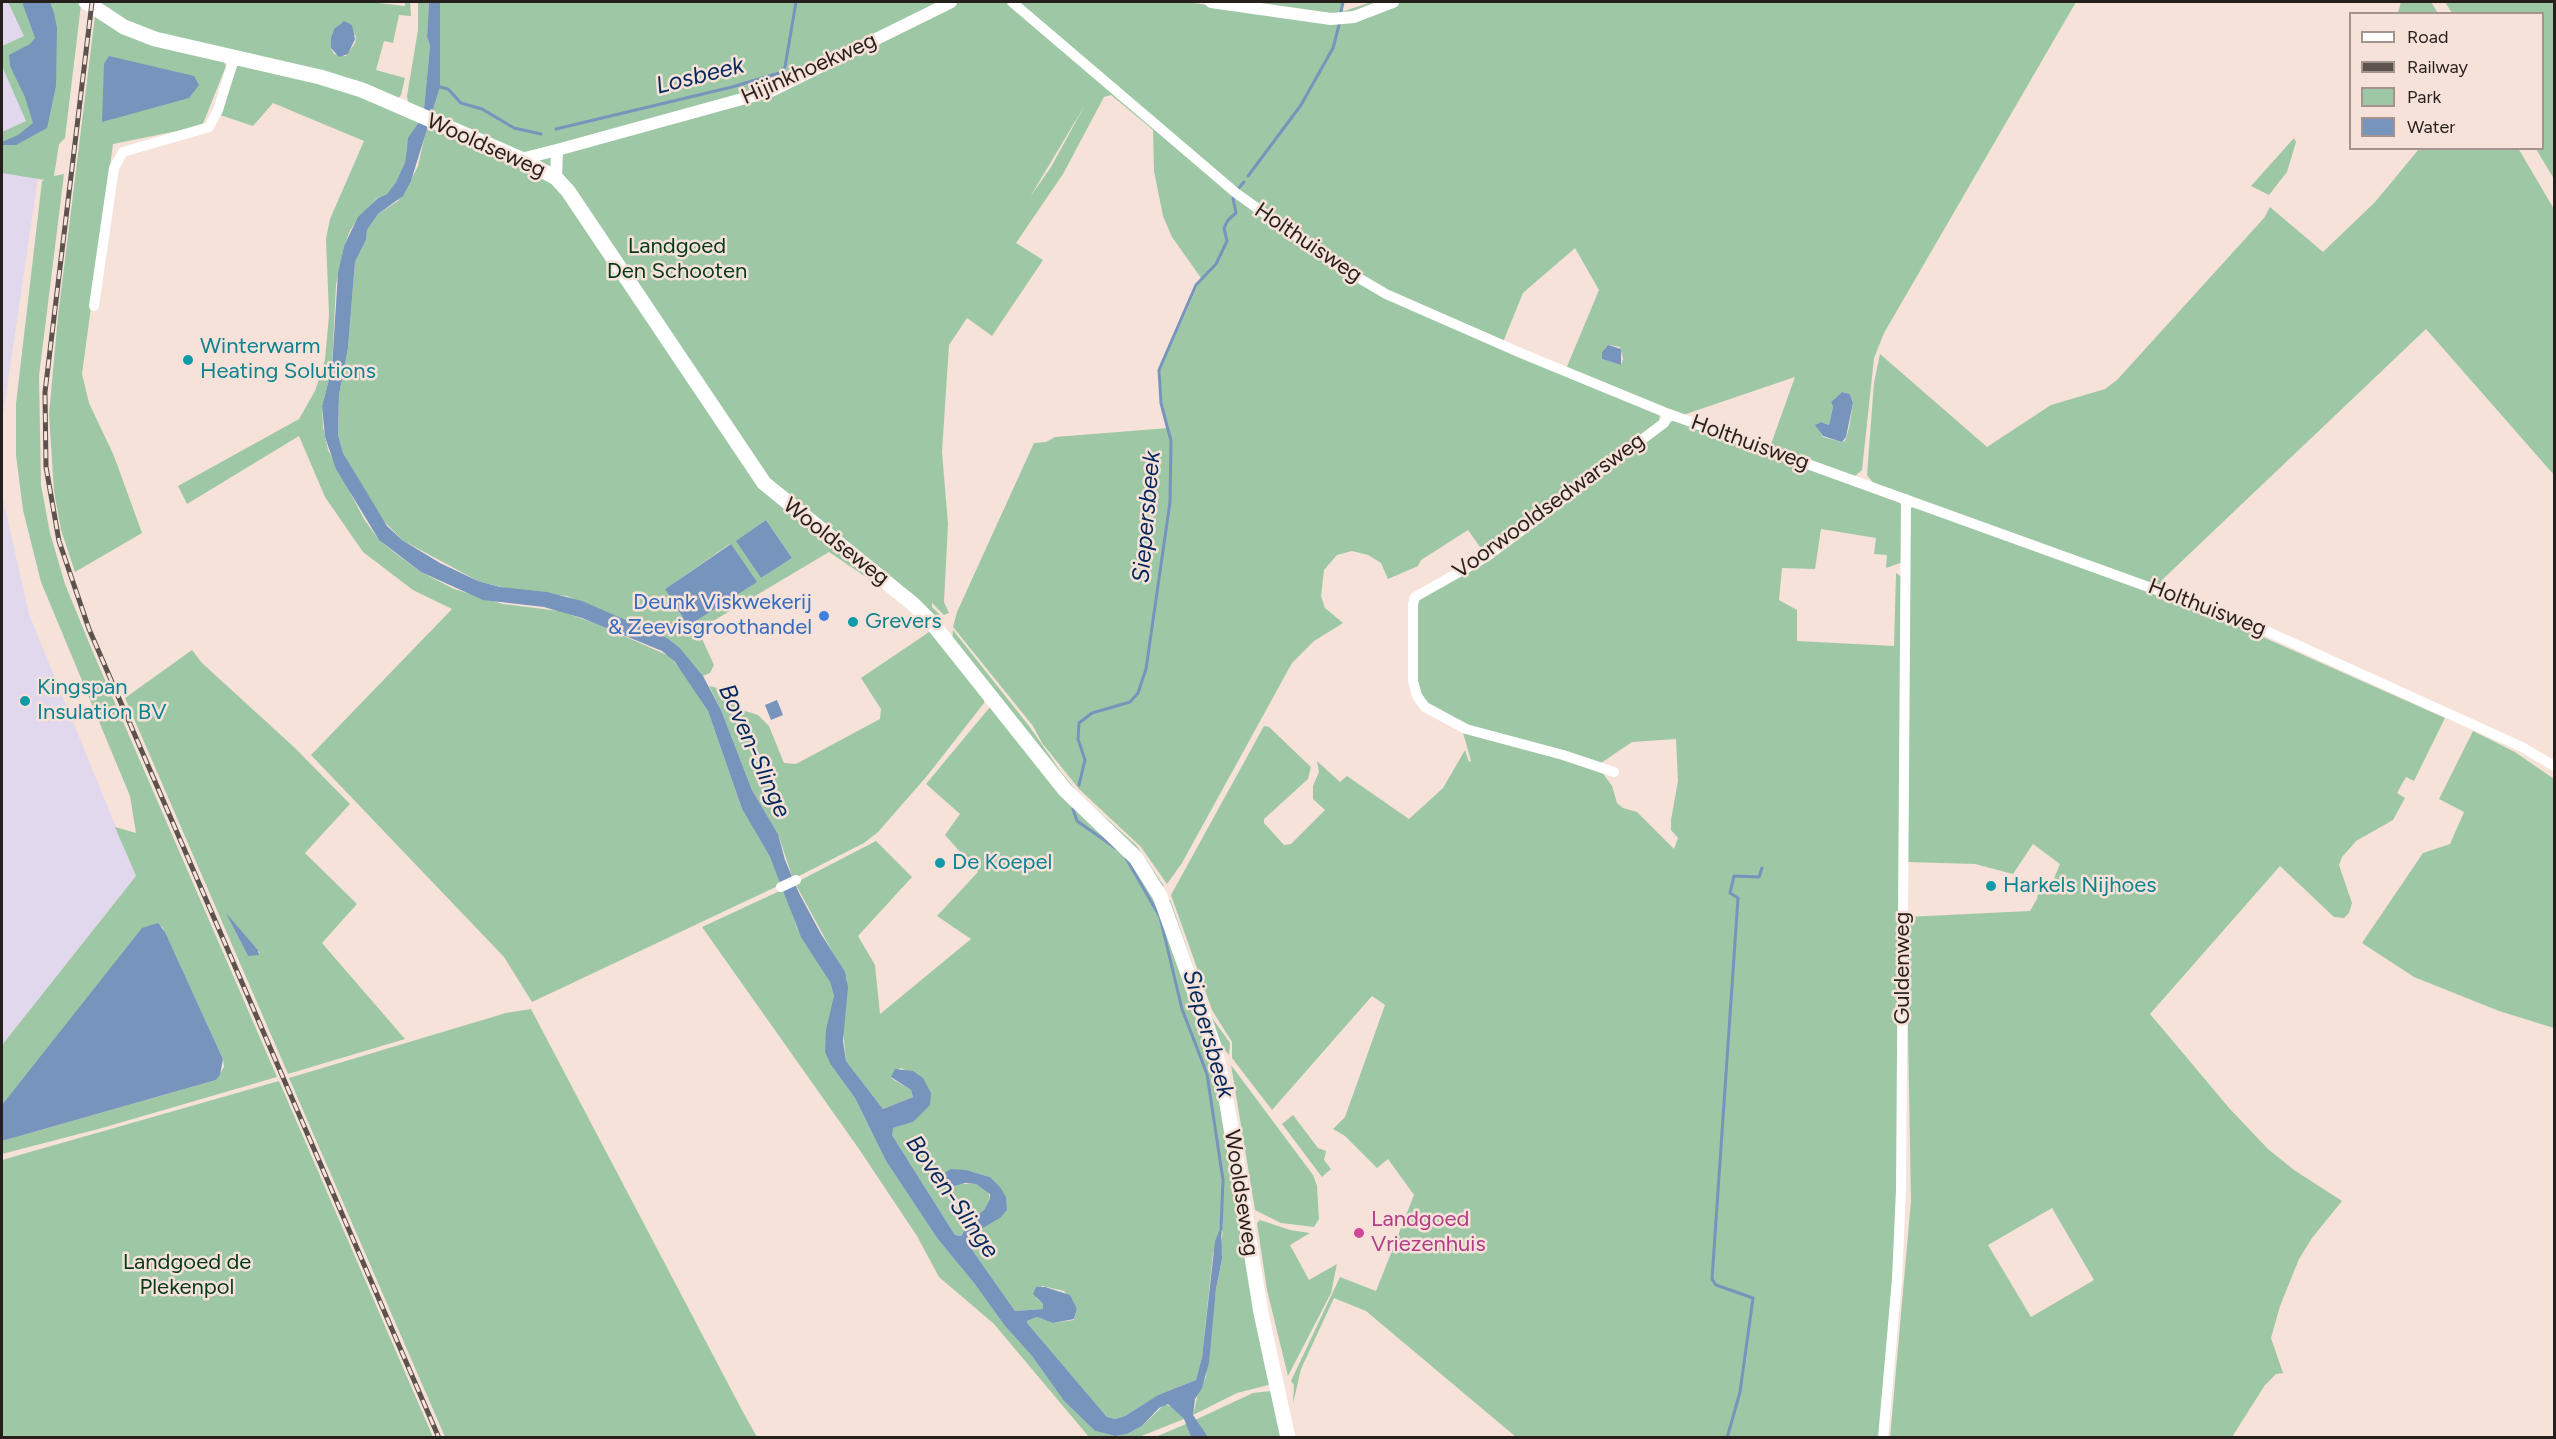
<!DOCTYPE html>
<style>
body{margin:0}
#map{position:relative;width:2556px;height:1439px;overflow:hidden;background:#f6e2d9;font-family:Figtree,sans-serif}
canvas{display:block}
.frame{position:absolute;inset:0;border:3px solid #261f1c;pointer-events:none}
.legend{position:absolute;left:2349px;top:12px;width:195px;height:138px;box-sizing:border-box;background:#f6e2d9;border:2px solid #a3948d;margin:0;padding:8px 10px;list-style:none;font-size:18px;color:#261f1c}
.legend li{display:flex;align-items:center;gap:12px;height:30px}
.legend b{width:30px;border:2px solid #a3948d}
</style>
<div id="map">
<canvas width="2556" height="1439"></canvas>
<div class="frame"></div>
<ul class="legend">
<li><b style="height:8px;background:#fff"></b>Road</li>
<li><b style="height:8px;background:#5d534e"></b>Railway</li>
<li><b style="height:16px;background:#9ec8a5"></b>Park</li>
<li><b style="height:16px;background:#7794bd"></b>Water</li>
</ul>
</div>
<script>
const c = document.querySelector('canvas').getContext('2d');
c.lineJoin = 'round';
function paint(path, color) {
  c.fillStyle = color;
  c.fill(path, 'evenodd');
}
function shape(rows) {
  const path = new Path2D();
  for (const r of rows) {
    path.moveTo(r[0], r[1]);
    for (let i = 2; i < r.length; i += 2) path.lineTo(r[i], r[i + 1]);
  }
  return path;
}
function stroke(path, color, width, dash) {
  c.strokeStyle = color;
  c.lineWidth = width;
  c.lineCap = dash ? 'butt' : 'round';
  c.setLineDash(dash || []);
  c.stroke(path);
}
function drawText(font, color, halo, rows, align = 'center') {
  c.font = font + ' Figtree,sans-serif';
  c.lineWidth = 5;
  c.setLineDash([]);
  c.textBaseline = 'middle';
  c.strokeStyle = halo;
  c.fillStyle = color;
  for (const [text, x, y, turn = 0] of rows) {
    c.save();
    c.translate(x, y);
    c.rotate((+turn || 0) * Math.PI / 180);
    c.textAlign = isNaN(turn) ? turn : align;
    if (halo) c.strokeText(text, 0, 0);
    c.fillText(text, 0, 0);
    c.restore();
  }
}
paint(shape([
 [2,2,54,2,42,150,2,422],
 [2,495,29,614,136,876,2,1045]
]), '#e2d8ed');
paint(shape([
 [8,2,78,2,81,5,65,138,59,144,54,176,64,174,39,376,41,485,50,533,65,584,92,650,277,1077,102,1128,2,1154,2,1141,216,1080,224,1067,223,1059,162,926,2,1105,2,1045,136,876,115,827,136,833,130,796,41,582,23,510,16,455,16,404,42,181,45,180,2,173,2,132,26,121,2,66,2,46,24,36],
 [98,2,370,2,405,6,405,2,410,2,411,16,399,15,393,43,384,41,376,70,405,78,401,95,398,99,140,29],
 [341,23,356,36,355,43,346,56,334,54,331,48,333,31],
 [418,2,429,2,427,37,430,46,424,110,408,102,407,96,418,30],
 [440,2,1186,2,1335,23,1356,20,1400,2,2076,2,1884,333,1874,358,1862,470,1854,477,1770,447,1795,377,1683,415,1566,369,1599,290,1575,248,1523,293,1503,342,1387,291,1339,263,1239,192,1103,75,1098,83,1102,82,1234,196,1334,267,1417,311,1660,414,1659,421,1485,554,1468,530,1421,560,1418,566,1388,579,1381,563,1368,555,1352,551,1337,555,1324,570,1321,596,1325,608,1343,623,1314,641,1292,663,1182,863,1167,884,1141,847,1079,789,1042,743,1033,726,953,627,957,612,1034,443,1046,442,1055,437,1168,428,1162,402,1160,370,1201,278,1172,237,1163,216,1154,171,1153,130,1111,95,1104,97,1063,174,1016,243,1043,260,992,336,967,318,949,345,942,452,948,524,944,602,949,613,944,615,932,603,932,607,941,616,931,617,931,621,829,552,698,630,714,665,710,673,703,676,680,648,667,638,567,596,509,589,478,581,402,540,380,517,343,453,338,435,339,395,348,348,355,262,366,240,367,230,378,214,398,201,407,188,418,166,427,126,451,133,455,124,432,113,440,87],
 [1085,105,1051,167,1030,197],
 [1608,345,1620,347,1623,359,1621,365,1602,359,1602,352],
 [1842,392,1850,394,1853,403,1849,428,1845,441,1842,442,1823,437,1816,425,1821,422,1829,425,1833,407,1831,402],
 [766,520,792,558,761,578,737,541],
 [730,544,756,582,688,626,665,589],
 [1233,2,1343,2,1341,12,1372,2,1384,2,1340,16],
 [2401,2,2431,2,2438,13,2398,13],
 [2445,2,2554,2,2554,179,2536,149,2542,148,2542,14,2452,13],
 [95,16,224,62,226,66,202,126,113,144,82,374,89,403,114,456,142,533,75,572,61,530,54,491,49,414,58,316],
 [238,64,347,89,419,122,407,144,405,162,396,182,387,194,377,198,356,221,350,231,344,246,336,285,332,368,322,406,323,427,328,450,364,519,379,540,395,553,421,572,454,589,503,604,560,611,597,624,669,656,686,676,708,711,742,809,770,857,782,884,532,1002,504,957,311,755,452,609,413,590,363,552,325,497,299,436,187,504,178,486,299,419,315,391,325,360,329,315,326,239,330,219,364,141,273,103,253,126,220,115],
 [2294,138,2296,142,2287,172,2269,195,2251,186],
 [2518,148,2554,209,2554,475,2426,329,2162,580,2159,586,1874,484,1867,475,1874,383,1880,354,1987,447,2051,405,2105,389,2117,380,2264,218,2270,207,2323,252,2375,202,2419,149],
 [1674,420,1900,503,1903,508,1903,562,1886,568,1887,555,1874,554,1876,538,1821,529,1815,569,1782,568,1779,600,1797,610,1797,641,1894,646,1896,573,1903,578,1899,1189,1880,1437,1516,1437,1366,1311,1334,1298,1301,1369,1293,1404,1294,1385,1291,1381,1340,1277,1376,1291,1414,1195,1388,1159,1377,1168,1345,1136,1333,1129,1345,1117,1385,1005,1372,996,1272,1110,1232,1058,1232,1042,1212,1010,1171,895,1264,726,1269,727,1311,767,1308,779,1264,819,1264,823,1284,845,1291,844,1325,810,1313,799,1313,786,1319,772,1317,761,1340,782,1347,776,1409,819,1443,788,1465,750,1469,762,1471,761,1462,729,1554,754,1602,772,1612,786,1617,803,1623,808,1637,812,1674,849,1678,838,1671,830,1671,820,1678,781,1676,739,1632,742,1601,763,1478,731,1426,702,1417,684,1417,602],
 [1917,505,2193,606,2445,718,2414,781,2406,777,2397,793,2405,798,2393,820,2356,841,2342,857,2339,865,2352,903,2349,913,2344,918,2334,917,2280,866,2150,1014,2230,1109,2268,1149,2294,1170,2342,1201,2312,1238,2299,1259,2280,1306,2271,1338,2283,1373,2276,1374,2265,1385,2232,1437,1890,1438,1911,1201,1906,917,2030,911,2037,899,2039,886,2050,888,2060,864,2033,844,2013,874,1975,864,1907,862,1909,509],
 [2052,1208,2094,1280,2031,1317,1988,1245],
 [932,630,985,699,984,703,927,776,878,832,864,843,793,879,778,834,752,790,721,710,709,686,726,690,739,709,758,715,769,726,784,763,796,764,880,719,881,709,861,678],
 [953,630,1029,726,1061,772,1079,794,1136,845,1164,886,1158,885,1082,802,952,641],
 [192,650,202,663,295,748,350,804,305,853,357,904,322,943,405,1039,288,1074,125,698],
 [228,916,258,950,260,953,248,956],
 [990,707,1123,850,1148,882,1211,1053,1272,1384,1237,1393,1193,1415,1198,1393,1206,1377,1216,1289,1222,1259,1220,1249,1223,1231,1213,1253,1202,1357,1196,1380,1158,1395,1125,1416,1115,1419,1107,1417,1028,1324,1027,1321,1037,1317,1053,1323,1074,1320,1077,1309,1064,1291,1042,1286,1036,1298,1043,1304,1043,1309,1015,1311,968,1244,968,1237,1000,1218,990,1177,973,1172,951,1169,958,1184,976,1184,988,1191,990,1199,984,1210,970,1221,961,1236,955,1235,892,1135,892,1128,913,1122,919,1075,900,1068,891,1078,911,1090,913,1097,883,1109,846,1061,843,1030,847,979,795,883,876,841,912,877,858,936,875,965,880,1014,971,939,937,916,978,872,945,835,960,814,926,784],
 [2473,731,2515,752,2554,779,2554,1028,2499,1011,2414,977,2362,943,2423,853,2450,844,2464,812,2439,799],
 [784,889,797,928,830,982,834,996,831,1065,855,1098,886,1161,937,1238,974,1283,1005,1326,1032,1356,1064,1401,1095,1431,1115,1436,1127,1434,1142,1426,1165,1404,1172,1407,1184,1419,1139,1437,1089,1437,994,1324,939,1277,917,1236,859,1149,702,927],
 [1170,899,1210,1015,1230,1043,1229,1055,1215,1038,1168,902],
 [531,1009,744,1414,757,1437,445,1437,289,1078,506,1013],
 [1231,1065,1313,1175,1317,1186,1319,1219,1314,1227,1281,1223,1255,1210],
 [279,1081,433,1437,2,1437,2,1160],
 [1293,1115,1318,1148,1326,1151,1324,1160,1331,1169,1322,1177,1282,1124],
 [1260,1220,1290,1230,1310,1233,1290,1245,1309,1280,1337,1264,1331,1293,1288,1376,1267,1290,1257,1223],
 [1271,1391,1284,1437,1208,1437,1195,1420,1253,1393],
 [1186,1424,1191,1437,1153,1438]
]), '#9ec8a5');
paint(shape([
 [22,2,50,2,54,13,57,28,56,86,47,128,16,145,2,145,2,142,18,135,33,123,25,97,10,66,9,55,30,44,35,38],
 [429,2,440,2,440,87,411,181,403,196,378,214,367,230,366,240,355,262,348,348,339,395,338,435,343,453,387,526,402,540,440,563,478,581,500,587,547,592,582,601,667,638,680,648,703,676,721,710,752,790,778,834,785,860,799,893,821,934,845,972,848,987,843,1041,846,1061,883,1109,913,1097,911,1090,891,1077,895,1069,913,1071,923,1078,931,1093,930,1105,913,1122,893,1128,892,1135,955,1235,961,1236,970,1221,984,1210,990,1199,990,1194,976,1184,965,1183,947,1188,941,1183,941,1175,951,1169,966,1170,990,1177,1000,1187,1006,1197,1007,1210,1000,1218,968,1237,968,1244,1015,1311,1043,1309,1043,1304,1033,1294,1036,1287,1045,1287,1070,1295,1077,1309,1074,1319,1053,1323,1037,1317,1027,1321,1028,1324,1107,1417,1115,1419,1125,1416,1158,1395,1196,1380,1202,1357,1215,1241,1221,1227,1222,1259,1216,1289,1209,1363,1202,1388,1195,1399,1193,1415,1208,1437,1191,1437,1184,1419,1168,1404,1159,1408,1142,1426,1127,1434,1115,1436,1095,1431,1064,1401,1032,1356,1005,1326,974,1283,937,1238,886,1161,855,1098,831,1065,825,1052,826,1030,834,996,830,982,801,937,770,857,742,809,708,711,675,662,662,651,582,618,544,607,483,600,421,572,379,540,336,469,325,437,322,406,332,368,338,273,344,246,358,217,378,198,387,194,396,182,405,162,408,138,419,122,424,109,430,46,427,37],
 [344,21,352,25,355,39,348,54,339,57,331,48,331,38,334,29],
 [109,56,194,76,199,85,189,98,102,122,104,64],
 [1608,345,1621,349,1621,365,1602,359,1602,352],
 [1842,392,1850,394,1853,403,1846,437,1842,442,1823,436,1815,425,1821,422,1829,425,1833,407,1831,402],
 [766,520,792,558,761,578,736,541],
 [731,544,757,582,688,626,665,589],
 [777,700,783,715,771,720,765,705],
 [226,913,258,950,259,955,248,956],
 [158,923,165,932,223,1059,220,1075,216,1080,2,1141,2,1105,142,928]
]), '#7794bd');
stroke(shape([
 [1341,12,1343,2],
 [436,86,448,89,461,103,482,109,514,128,541,134],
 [556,129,732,87,779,73,785,67,796,2],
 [1248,176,1301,105,1333,48,1339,25],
 [1238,189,1244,182],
 [1079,785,1085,760,1078,739,1079,723,1092,713,1130,702,1138,693,1146,669,1170,502,1171,441,1161,403,1159,370,1196,285,1216,264,1227,241,1224,228,1228,220,1236,213,1233,198],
 [1073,809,1077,821,1117,849],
 [1126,858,1160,917,1182,1009,1207,1074,1223,1180,1221,1229],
 [1727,1438,1740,1392,1753,1298,1716,1285,1712,1279,1738,898,1730,893,1734,876,1759,877,1762,868]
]), '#7794bd', 3);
stroke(shape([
 [1012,2,1236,193,1335,264,1386,294,1523,354,1669,414,2251,624,2522,747,2554,766],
 [94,306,114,168,123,152,209,127,218,110,234,58],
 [1614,772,1563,755,1466,729,1425,707,1417,696,1413,681,1413,604,1415,597,1486,557,1553,507,1664,423,1669,414],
 [781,887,796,880],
 [1883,1438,1897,1280,1901,1190,1906,499]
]), '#fff', 10);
stroke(shape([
 [1211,2,1331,19,1354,17,1393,2],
 [521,159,557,150],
 [556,178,557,150,771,91,951,2]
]), '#fff', 12);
stroke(shape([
 [86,2,124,27,155,39,320,77,362,90,521,159,556,178,568,191,764,483,913,604,932,623,1065,790,1136,858,1160,896,1214,1046,1227,1104,1261,1313,1288,1438]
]), '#fff', 15);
const rail = shape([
 [92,2,45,392,46,467,59,541,89,629,439,1438]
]);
stroke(rail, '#5d534e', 5);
stroke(rail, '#f6e2d9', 3, [9]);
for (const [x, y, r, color] of [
 [188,360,6,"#0f9aa8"],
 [824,616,6,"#3f7fe0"],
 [853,622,6,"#0f9aa8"],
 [25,701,6,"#0f9aa8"],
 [940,863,6,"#0f9aa8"],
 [1991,886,6,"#0f9aa8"],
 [1359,1233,6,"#d1479c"]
]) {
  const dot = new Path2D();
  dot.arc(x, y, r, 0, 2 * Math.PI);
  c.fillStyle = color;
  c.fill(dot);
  stroke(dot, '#f6e2d9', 2);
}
drawText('22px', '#261f1c', '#f6e2d9', [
 ["Hijinkhoekweg",809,69,-24],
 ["Wooldseweg",486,146,24],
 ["Holthuisweg",1308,243,34],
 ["Holthuisweg",1750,443,20],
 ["Voorwooldsedwarsweg",1549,506,-36],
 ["Wooldseweg",836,542,38],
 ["Holthuisweg",2207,608,21],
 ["Guldenweg",1903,968,-90],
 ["Wooldseweg",1241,1193,81]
]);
drawText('22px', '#053a18', '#f6e2d9', [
 ["Landgoed",677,247],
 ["Den Schooten",677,272],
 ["Landgoed de",187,1263],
 ["Plekenpol",187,1288]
]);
drawText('22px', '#0d838f', '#f6e2d9', [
 ["Winterwarm",200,347],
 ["Heating Solutions",200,372],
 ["Grevers",865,622],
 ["Kingspan",37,688],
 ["Insulation BV",37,713],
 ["De Koepel",952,863],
 ["Harkels Nijhoes",2003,886]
], 'left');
drawText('22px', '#366cbe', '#f6e2d9', [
 ["Deunk Viskwekerij",812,603],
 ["& Zeevisgroothandel",812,628]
], 'right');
drawText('22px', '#b23c85', '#f6e2d9', [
 ["Landgoed",1371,1220],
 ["Vriezenhuis",1371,1245]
], 'left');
drawText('italic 24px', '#03295c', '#f6e2d9', [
 ["Losbeek",700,76,-14],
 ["Siepersbeek",1147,517,-85],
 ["Boven-Slinge",754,751,66],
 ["Siepersbeek",1208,1034,74],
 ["Boven-Slinge",952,1197,55]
]);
</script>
